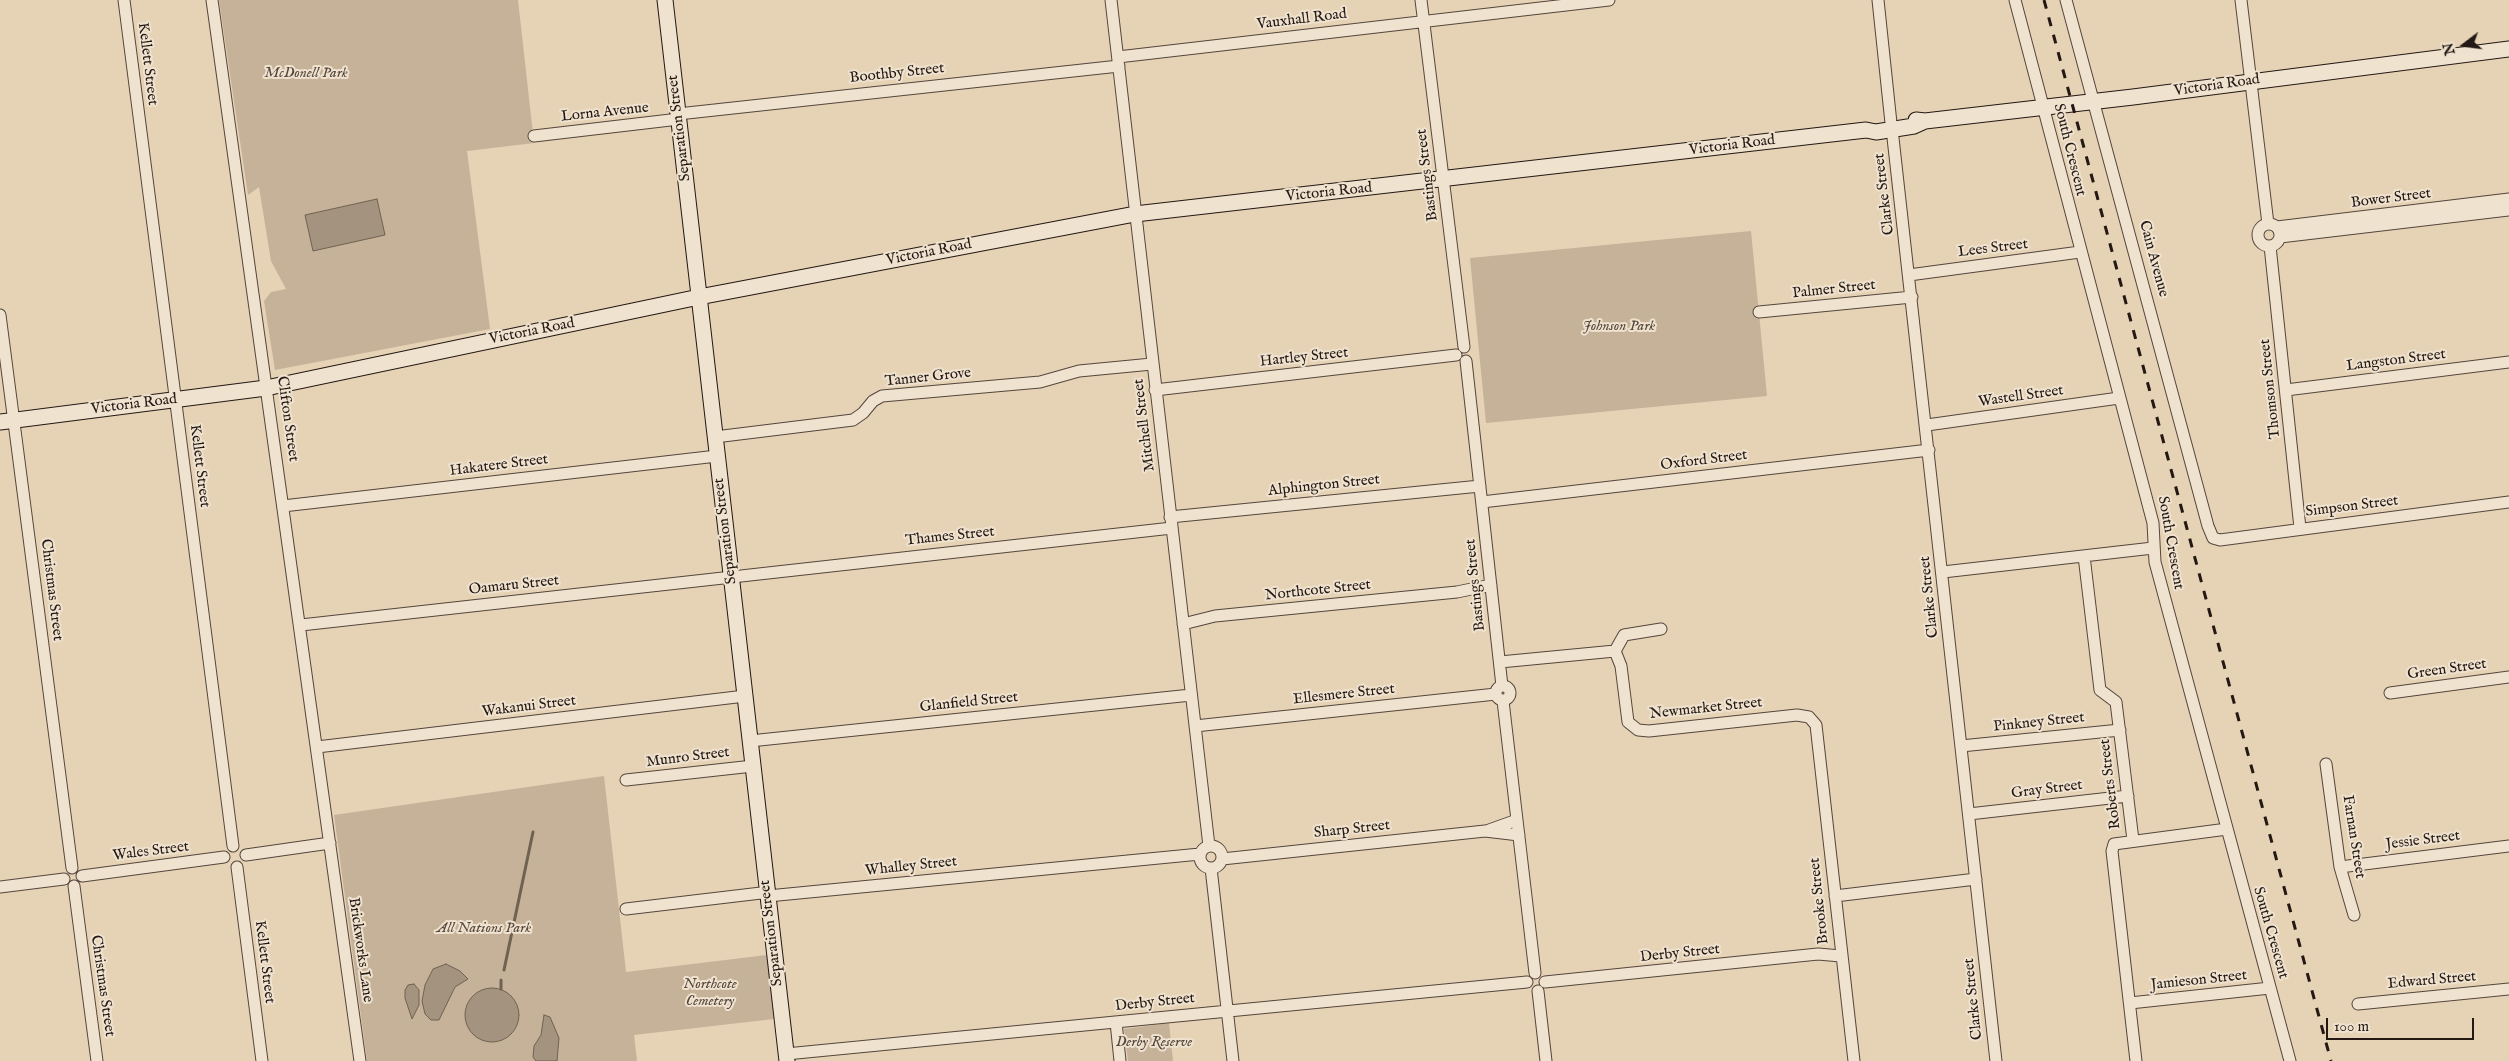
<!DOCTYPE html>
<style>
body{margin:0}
#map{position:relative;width:2509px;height:1061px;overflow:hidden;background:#e6d2b5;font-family:"IM FELL English",serif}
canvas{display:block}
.north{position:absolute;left:2439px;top:20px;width:50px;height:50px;-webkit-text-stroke:4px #efe2cf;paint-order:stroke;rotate:255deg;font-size:14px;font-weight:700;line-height:20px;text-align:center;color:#231813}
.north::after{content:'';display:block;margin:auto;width:18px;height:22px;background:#231813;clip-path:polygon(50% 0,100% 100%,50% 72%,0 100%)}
.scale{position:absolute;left:2326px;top:1018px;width:148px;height:22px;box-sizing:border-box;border:2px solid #231813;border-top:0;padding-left:6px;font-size:15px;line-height:18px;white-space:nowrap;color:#231813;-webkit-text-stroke:4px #efe2cf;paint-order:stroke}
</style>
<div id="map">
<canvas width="2509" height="1061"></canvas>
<div class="north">N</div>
<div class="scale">100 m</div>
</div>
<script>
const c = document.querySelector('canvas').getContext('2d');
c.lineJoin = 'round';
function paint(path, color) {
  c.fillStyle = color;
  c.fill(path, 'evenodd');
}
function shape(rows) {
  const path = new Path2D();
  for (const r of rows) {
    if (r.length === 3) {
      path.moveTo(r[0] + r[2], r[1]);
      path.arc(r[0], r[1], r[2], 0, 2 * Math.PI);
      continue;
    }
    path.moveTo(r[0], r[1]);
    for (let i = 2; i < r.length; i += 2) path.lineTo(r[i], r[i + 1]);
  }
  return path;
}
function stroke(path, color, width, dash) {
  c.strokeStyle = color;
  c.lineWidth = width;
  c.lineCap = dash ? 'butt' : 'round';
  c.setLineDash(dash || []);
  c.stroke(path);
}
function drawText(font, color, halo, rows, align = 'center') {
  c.font = font + ' "IM FELL English",serif';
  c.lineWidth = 4;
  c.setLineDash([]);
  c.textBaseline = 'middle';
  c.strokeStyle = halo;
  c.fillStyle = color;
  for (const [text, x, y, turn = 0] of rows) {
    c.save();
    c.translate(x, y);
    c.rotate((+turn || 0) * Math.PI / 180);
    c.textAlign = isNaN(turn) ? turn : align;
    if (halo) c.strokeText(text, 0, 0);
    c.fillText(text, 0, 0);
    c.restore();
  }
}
paint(shape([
 [219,0,518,0,534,143,467,151,490,329,275,370,264,301,271,292,286,289,271,261,259,187,248,195],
 [1751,231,1767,396,1486,423,1470,258],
 [604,776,626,972,767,955,774,1019,634,1035,637,1061,367,1061,334,815],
 [1169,1023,1173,1061,1128,1061,1124,1029]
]), '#c5b299');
const water = shape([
 [377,199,385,235,313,251,305,215,377,199],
 [446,964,460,971,468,979,455,987,439,1020,431,1020,425,1014,422,1001,425,985,433,969,446,964],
 [414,984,419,990,419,1005,412,1019,405,998,405,990,408,985,414,984],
 [492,1015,27],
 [544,1015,550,1017,559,1038,557,1061,536,1061,533,1057,534,1046,541,1035,544,1015]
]);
paint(water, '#a4937e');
stroke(water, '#706253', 1);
stroke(shape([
 [504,970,533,832],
 [501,989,501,980]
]), '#706253', 3);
const street = shape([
 [124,0,233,846],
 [212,0,360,1061],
 [1111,0,1209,846],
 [1421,0,1464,347],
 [1878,0,1891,123],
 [2015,0,2153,523,2155,562,2290,1061],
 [2066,0,2208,526,2213,538,2220,540,2509,502],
 [2241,0,2268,224],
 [1118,57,1609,0],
 [678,114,1119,66],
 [1892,129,1996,1061],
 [534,136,679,119],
 [2269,235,11],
 [2277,227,2509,199],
 [2280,237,2509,210],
 [2270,246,2300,528],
 [1909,275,2080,252],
 [1759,312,1912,297],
 [0,315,72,868],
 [1466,361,1502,686],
 [1155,390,1456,355],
 [2286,390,2509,362],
 [1927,425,2119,398],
 [715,437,853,420,863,413,873,401,882,396,1040,382,1079,371,1152,364],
 [1482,502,1929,450],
 [283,506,717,456],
 [1170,517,1480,486],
 [2084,556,2100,690,2116,702,2133,840],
 [1943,572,2153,548],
 [1183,624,1215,616,1457,592,1491,585],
 [301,625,1172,528],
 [1615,651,1621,666,1628,722,1638,730,1649,731,1797,715,1809,717,1816,725,1854,1061],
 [1615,651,1624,635,1661,629],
 [1500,662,1615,651],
 [1503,693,7],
 [2390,693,2509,677],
 [1503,701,1535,973],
 [1195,726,1496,694],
 [750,741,1191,695],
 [1961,746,2120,730],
 [317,747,745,696],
 [2326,764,2340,867,2354,915],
 [626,780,753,766],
 [1969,814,2128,796],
 [1489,830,1517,820],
 [1211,857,11],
 [246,855,330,843],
 [1222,859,1485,831,1519,835],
 [237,867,262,1061],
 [2340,867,2509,846],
 [1211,868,1233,1061],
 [82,876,224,857],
 [74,886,97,1061],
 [0,887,64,879],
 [1835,896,1976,879],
 [626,909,761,893,768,896,1200,854],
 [1545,982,1818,954,1841,956],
 [1538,991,1546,1061],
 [2130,1003,2270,988],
 [2358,1004,2509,989],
 [1116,1022,1120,1061],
 [786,1054,1527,982],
 [2136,1061,2112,851,2114,844,2227,829]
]);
const secondary = shape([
 [665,0,787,1061],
 [1916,120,1925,121,2133,97,2509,49],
 [0,422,266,388,699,297,1135,214,1866,130,1876,132,1914,126,1925,121]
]);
stroke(street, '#54463c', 13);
stroke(secondary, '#231813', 17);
stroke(street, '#efe2cf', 11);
stroke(secondary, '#efe2cf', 15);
stroke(shape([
 [2044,0,2331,1061]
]), '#231813', 3, [9, 9]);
drawText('15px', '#231813', '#efe2cf', [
 ["Vauxhall Road",1302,20,-7],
 ["Kellett Street",147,64,83],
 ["Boothby Street",897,74,-6],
 ["Victoria Road",2217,86,-8],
 ["Lorna Avenue",605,113,-6],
 ["Separation Street",680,128,-97],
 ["Victoria Road",1732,146,-7],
 ["South Crescent",2069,150,76],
 ["Bastings Street",1428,175,-97],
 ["Victoria Road",1329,193,-6],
 ["Clarke Street",1885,194,-97],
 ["Bower Street",2391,199,-7],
 ["Lees Street",1993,249,-7],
 ["Victoria Road",929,253,-11],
 ["Cain Avenue",2153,259,75],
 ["Palmer Street",1834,290,-6],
 ["Victoria Road",532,332,-11],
 ["Hartley Street",1304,358,-6],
 ["Langston Street",2396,361,-7],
 ["Tanner Grove",928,378,-6],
 ["Thomson Street",2271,389,-96],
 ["Wastell Street",2021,397,-8],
 ["Victoria Road",134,405,-7],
 ["Clifton Street",287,419,82],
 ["Mitchell Street",1145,425,-97],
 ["Oxford Street",1704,461,-7],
 ["Kellett Street",199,466,83],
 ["Hakatere Street",499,466,-7],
 ["Alphington Street",1324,486,-6],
 ["Simpson Street",2352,507,-7],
 ["Separation Street",726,531,-97],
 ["Thames Street",950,537,-6],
 ["South Crescent",2170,543,80],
 ["Bastings Street",1476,585,-96],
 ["Oamaru Street",514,586,-6],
 ["Christmas Street",51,590,83],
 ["Northcote Street",1318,591,-6],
 ["Clarke Street",1930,597,-96],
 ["Green Street",2447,670,-8],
 ["Ellesmere Street",1344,695,-6],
 ["Glanfield Street",969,703,-6],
 ["Wakanui Street",529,707,-7],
 ["Newmarket Street",1706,709,-6],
 ["Pinkney Street",2039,723,-6],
 ["Munro Street",688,758,-7],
 ["Roberts Street",2111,784,-97],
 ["Gray Street",2047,790,-7],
 ["Sharp Street",1352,830,-6],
 ["Farnan Street",2353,837,81],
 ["Jessie Street",2423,841,-7],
 ["Wales Street",151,852,-7],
 ["Whalley Street",911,867,-6],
 ["Brooke Street",1820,901,-96],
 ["Separation Street",772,933,-97],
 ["South Crescent",2270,933,74],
 ["Brickworks Lane",360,950,82],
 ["Derby Street",1680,954,-6],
 ["Kellett Street",264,962,83],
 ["Jamieson Street",2199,981,-6],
 ["Edward Street",2432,981,-5],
 ["Christmas Street",102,986,82],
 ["Clarke Street",1974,999,-96],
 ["Derby Street",1155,1003,-6]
]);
drawText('italic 15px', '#54463b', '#efe2cf', [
 ["McDonell Park",306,74],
 ["Johnson Park",1619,327],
 ["All Nations Park",484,929],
 ["Northcote",710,985],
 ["Cemetery",710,1002],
 ["Derby Reserve",1154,1043]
]);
</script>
